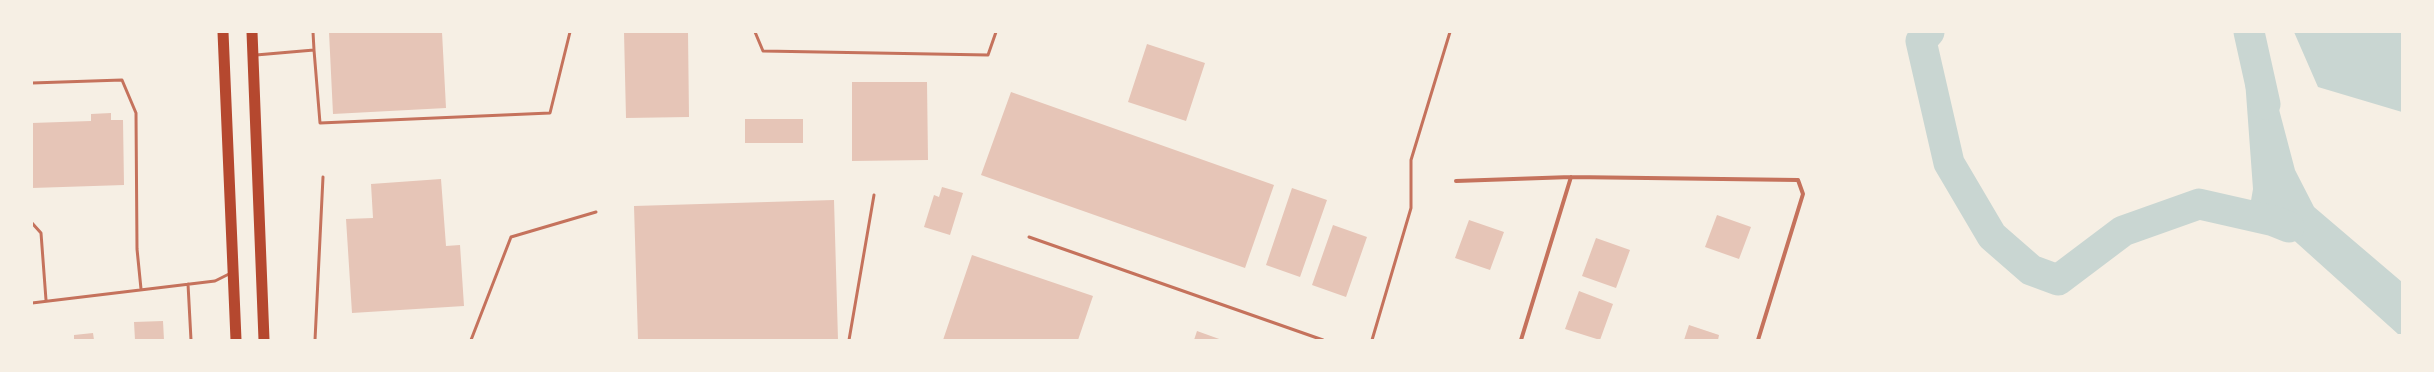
<!DOCTYPE html>
<style>
body{margin:0}
#map{position:relative;width:2434px;height:372px;overflow:hidden;background:#f6efe4;font-family:Inter,sans-serif}
canvas{display:block}
.frame{position:absolute;inset:0;border:33px solid #f6efe4;pointer-events:none}
</style>
<div id="map">
<canvas width="2434" height="372"></canvas>
<div class="frame"></div>
</div>
<script>
const c = document.querySelector('canvas').getContext('2d');
c.lineJoin = 'round';
function paint(path, color) {
  c.fillStyle = color;
  c.fill(path, 'evenodd');
}
function shape(rows) {
  const path = new Path2D();
  for (const r of rows) {
    path.moveTo(r[0], r[1]);
    for (let i = 2; i < r.length; i += 2) path.lineTo(r[i], r[i + 1]);
  }
  return path;
}
function stroke(path, color, width, dash) {
  c.strokeStyle = color;
  c.lineWidth = width;
  c.lineCap = dash ? 'butt' : 'round';
  c.setLineDash(dash || []);
  c.stroke(path);
}
paint(shape([
 [2294,32,2402,32,2402,112,2318,87],
 [2266,60,2295,170,2314,207,2402,282,2402,334,2398,334,2288,235,2247,224,2253,189,2244,66]
]), '#c9d6d2');
stroke(shape([
 [1929,32,1921,41,1949,163,1992,236,2031,270,2058,280,2123,231,2199,204,2274,221,2289,227],
 [2249,32,2265,104]
]), '#c9d6d2', 31);
paint(shape([
 [329,32,442,32,446,108,333,114],
 [624,32,688,32,689,117,626,118],
 [1147,44,1205,63,1186,121,1128,102],
 [852,82,927,82,928,160,852,161],
 [1011,92,1274,185,1245,268,981,175],
 [111,113,111,120,123,120,124,185,32,188,32,123,91,121,91,114],
 [745,119,803,119,803,143,745,143],
 [441,179,446,246,460,245,464,306,352,313,346,219,373,218,371,184],
 [942,187,963,193,950,235,924,227,934,195,939,197],
 [1292,188,1327,200,1300,277,1266,265],
 [834,200,838,340,638,340,634,206],
 [1717,215,1751,227,1739,259,1705,247],
 [1469,220,1504,232,1490,270,1455,258],
 [1333,225,1367,237,1346,297,1312,285],
 [1596,238,1630,250,1616,288,1582,276],
 [972,255,1093,296,1078,340,943,340],
 [1579,291,1613,304,1600,340,1565,329],
 [163,321,164,340,135,340,134,322],
 [1689,325,1719,335,1718,340,1684,340],
 [1197,331,1222,340,1194,340],
 [93,333,94,340,74,340,74,335]
]), '#e6c5b7');
stroke(shape([
 [755,32,763,51,988,55,996,32],
 [314,50,320,123,550,113,570,32],
 [256,55,314,50,313,32],
 [32,83,122,80,136,113,137,249,141,289],
 [32,223,41,233,46,300],
 [1029,237,1323,340],
 [188,284,191,340],
 [32,303,215,281,231,273],
 [315,340,323,177],
 [471,340,511,237,596,212],
 [849,340,874,195],
 [1372,340,1411,208,1411,160,1450,32]
]), '#c5725c', 3);
stroke(shape([
 [1456,181,1571,177,1798,180,1803,194,1758,340],
 [1521,340,1571,177]
]), '#c5725c', 4);
stroke(shape([
 [223,32,236,340],
 [252,32,264,340]
]), '#b5482f', 11);
</script>
